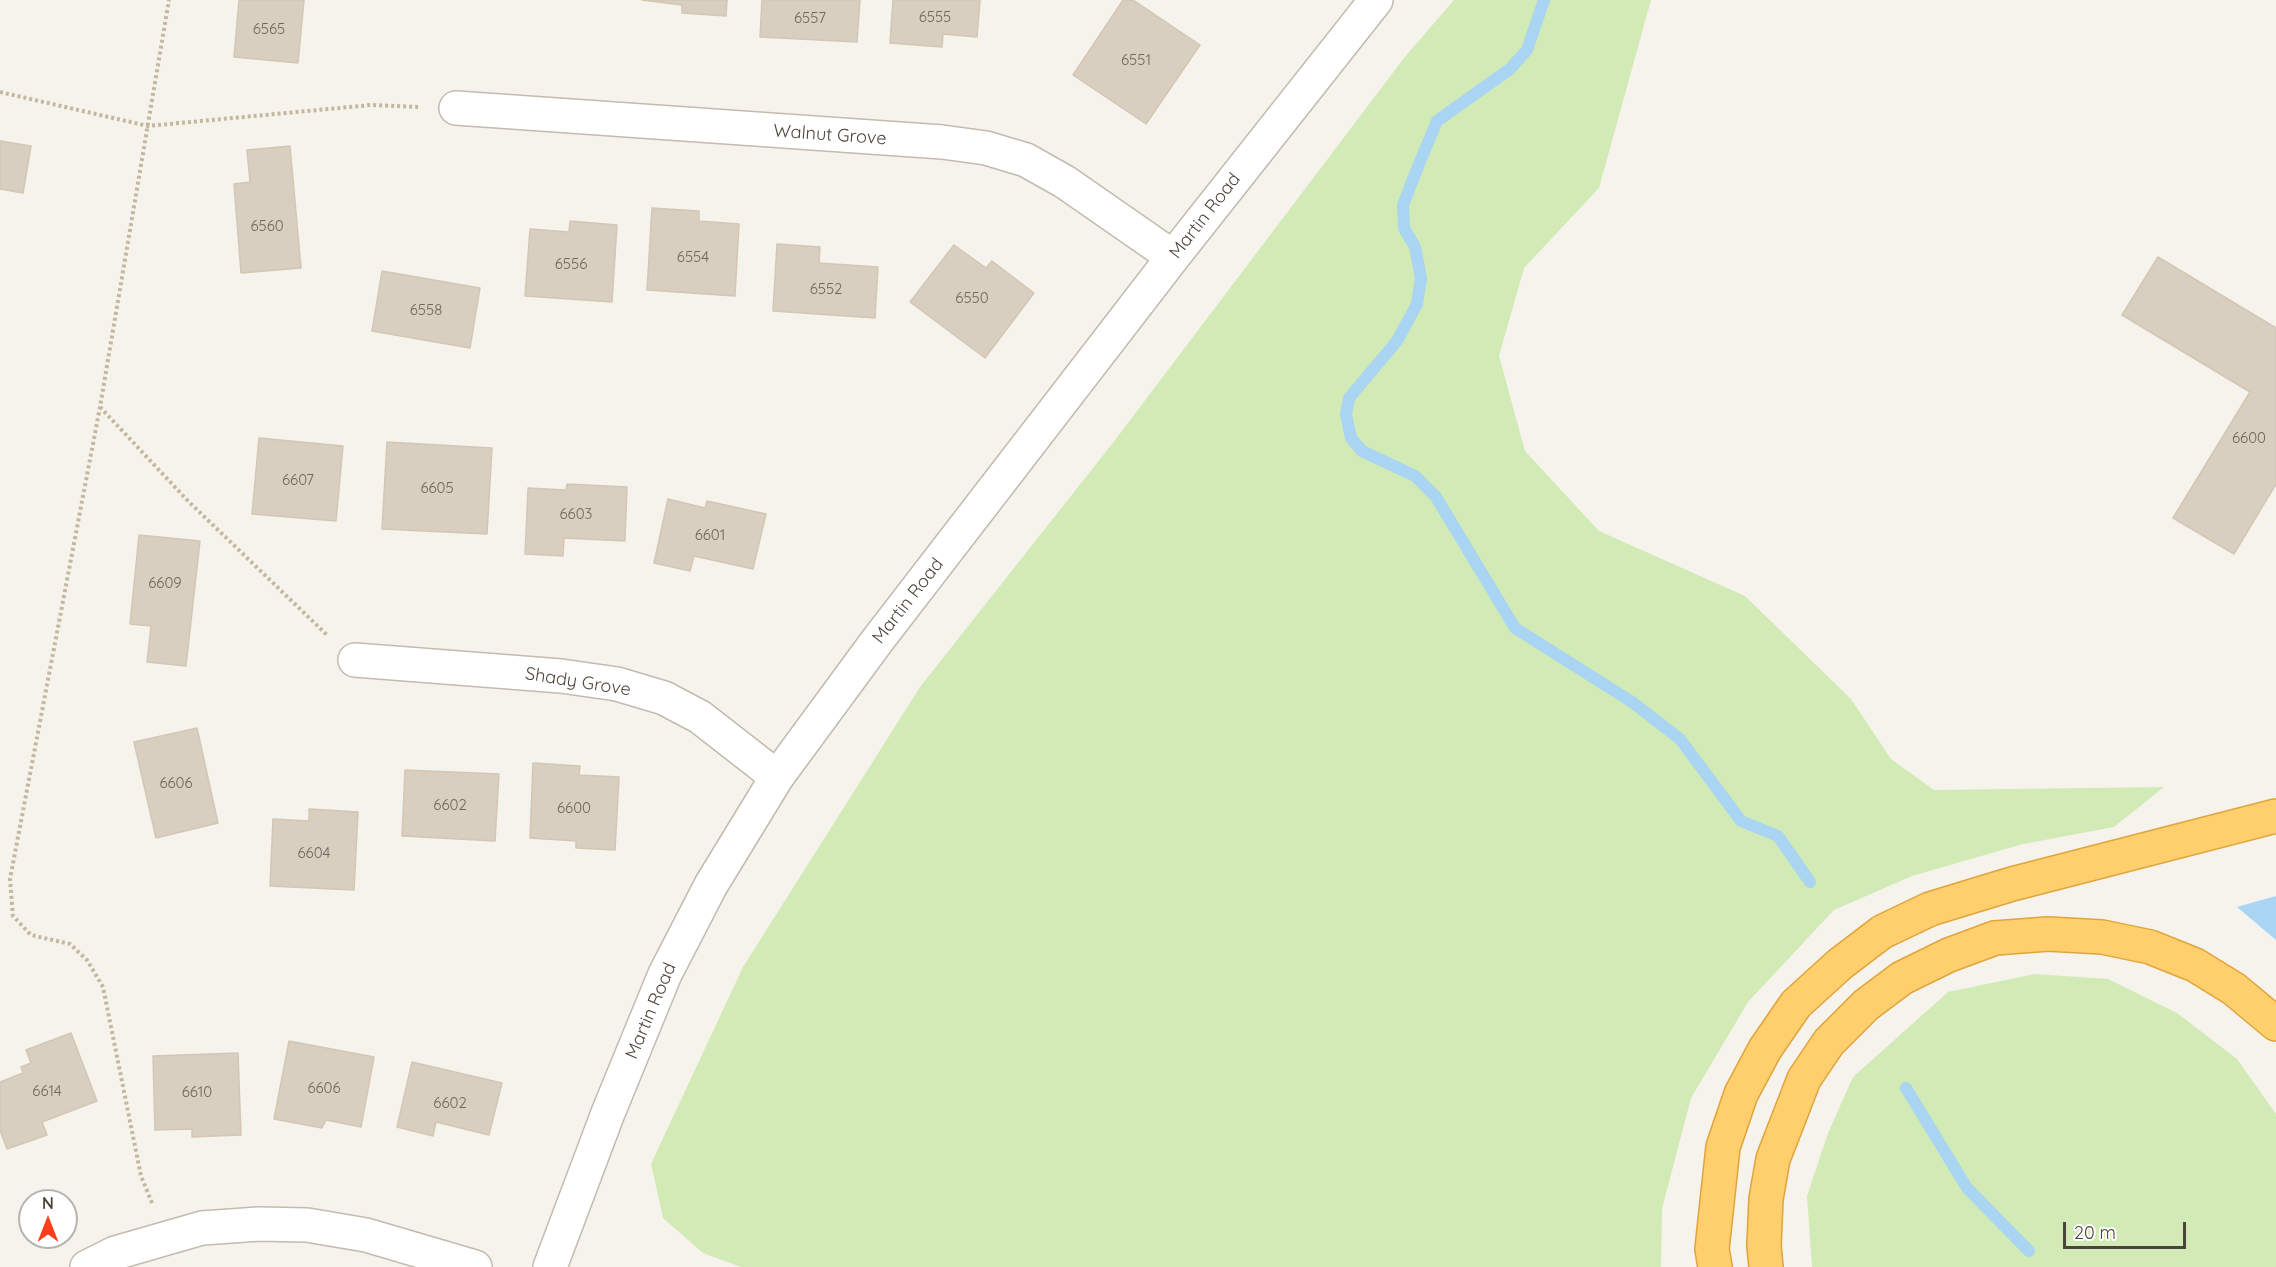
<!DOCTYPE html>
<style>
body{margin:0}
#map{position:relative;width:2276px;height:1267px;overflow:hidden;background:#f6f3ec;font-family:Quicksand,sans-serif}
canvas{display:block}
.north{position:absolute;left:18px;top:1189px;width:60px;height:60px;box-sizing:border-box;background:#fff;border:2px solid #b7b4b0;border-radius:50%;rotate:0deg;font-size:16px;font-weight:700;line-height:24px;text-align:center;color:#4b4439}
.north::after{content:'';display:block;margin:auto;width:21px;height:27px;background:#fc3f1d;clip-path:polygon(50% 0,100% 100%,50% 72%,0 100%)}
.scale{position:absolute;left:2063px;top:1222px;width:123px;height:27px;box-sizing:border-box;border:3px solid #4b4439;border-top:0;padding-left:8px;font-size:18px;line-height:21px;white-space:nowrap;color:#4b4439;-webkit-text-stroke:4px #fff;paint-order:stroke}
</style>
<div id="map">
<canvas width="2276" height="1267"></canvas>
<div class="north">N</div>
<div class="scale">20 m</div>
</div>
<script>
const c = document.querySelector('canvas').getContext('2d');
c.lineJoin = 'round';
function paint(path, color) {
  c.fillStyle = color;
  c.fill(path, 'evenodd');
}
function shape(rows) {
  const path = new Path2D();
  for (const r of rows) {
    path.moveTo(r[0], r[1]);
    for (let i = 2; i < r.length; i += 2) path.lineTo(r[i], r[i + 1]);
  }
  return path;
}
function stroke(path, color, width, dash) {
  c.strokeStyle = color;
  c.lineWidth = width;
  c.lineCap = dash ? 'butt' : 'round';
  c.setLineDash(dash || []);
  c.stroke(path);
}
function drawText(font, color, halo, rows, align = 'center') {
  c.font = font + ' Quicksand,sans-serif';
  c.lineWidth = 6;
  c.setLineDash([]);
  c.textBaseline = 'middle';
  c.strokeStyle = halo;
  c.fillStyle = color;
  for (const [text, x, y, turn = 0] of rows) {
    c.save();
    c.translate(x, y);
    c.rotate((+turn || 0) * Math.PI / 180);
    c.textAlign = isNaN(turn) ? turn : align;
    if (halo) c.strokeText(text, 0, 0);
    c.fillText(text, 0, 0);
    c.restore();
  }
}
paint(shape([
 [1454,0,1651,0,1599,188,1524,268,1499,356,1525,451,1599,531,1745,596,1851,699,1891,759,1934,790,2164,787,2114,827,2023,844,1912,876,1834,910,1748,1002,1691,1098,1662,1209,1661,1267,741,1267,703,1253,663,1218,651,1164,743,967,920,687,1112,444,1404,58],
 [2035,974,2108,979,2177,1013,2237,1059,2276,1114,2276,1267,1812,1267,1807,1196,1828,1133,1853,1077,1948,992]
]), '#d2eab5');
paint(shape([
 [2276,896,2276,940,2237,907]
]), '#a9d4f2');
stroke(shape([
 [1544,0,1527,50,1510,69,1437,121,1419,164,1403,205,1404,228,1415,247,1421,278,1417,304,1397,341,1349,398,1346,414,1351,438,1362,451,1415,476,1436,497,1515,628,1632,702,1680,739,1741,821,1778,836,1810,882],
 [1906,1088,1967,1188,2029,1251]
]), '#a9d4f2', 12);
const building = shape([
 [239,0,304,0,298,63,234,57,239,0],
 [642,0,727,0,726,16,682,13,682,5,642,0],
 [762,0,860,0,857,42,760,37,762,0],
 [893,0,980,0,977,37,943,34,942,47,890,43,893,0],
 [1123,0,1133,0,1200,45,1146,124,1073,75,1123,0],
 [0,141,31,146,23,193,0,189,0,141],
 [290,146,301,268,241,273,234,184,250,182,247,150,290,146],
 [652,208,699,211,699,221,739,224,735,296,647,290,652,208],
 [570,221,617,225,612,302,525,296,530,229,569,232,570,221],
 [777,244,820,247,819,263,878,267,875,318,773,311,777,244],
 [954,245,986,268,992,261,1034,293,985,358,910,302,954,245],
 [2158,257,2276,328,2276,484,2234,554,2173,518,2250,392,2122,315,2158,257],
 [382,271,480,288,470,348,372,331,382,271],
 [259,438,343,446,336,521,252,514,259,438],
 [387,442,492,448,487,534,382,529,387,442],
 [567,484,627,487,625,541,564,538,563,556,525,554,528,488,566,490,567,484],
 [668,499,705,508,707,501,766,514,753,569,694,556,690,571,654,563,668,499],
 [139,535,200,541,186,666,147,662,151,626,130,624,139,535],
 [197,728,218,823,156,838,134,742,197,728],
 [533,763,580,766,579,775,619,777,615,850,576,848,576,841,530,838,533,763],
 [405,770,499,774,495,841,402,836,405,770],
 [309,809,358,812,354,890,270,886,273,819,309,821,309,809],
 [71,1033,97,1101,42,1122,47,1135,7,1149,0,1130,0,1082,23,1073,21,1067,31,1063,26,1050,71,1033],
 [289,1041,374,1057,361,1127,326,1120,322,1128,274,1119,289,1041],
 [238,1053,241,1135,192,1137,192,1129,155,1130,153,1056,238,1053],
 [412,1062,502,1083,489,1135,436,1122,433,1136,397,1127,412,1062]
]);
paint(building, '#d8cfc1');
stroke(building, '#d3c7b4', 1.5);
const minor = shape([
 [456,108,942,142,986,148,1026,160,1065,182,1173,257],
 [355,660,561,676,617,684,664,698,700,717,777,777],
 [87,1267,115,1253,202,1228,259,1224,307,1225,366,1235,475,1267],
 [550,1267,608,1113,665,974,711,885,777,777,877,641,1173,257,1376,0]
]);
const highway = shape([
 [1715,1267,1712,1249,1723,1147,1741,1094,1765,1049,1796,1004,1840,964,1882,932,1930,909,2012,884,2276,816],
 [1766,1267,1764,1246,1766,1199,1773,1159,1804,1079,1829,1042,1866,1005,1902,978,1949,955,1995,938,2048,934,2102,937,2150,947,2195,965,2234,989,2276,1024]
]);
stroke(minor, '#c2bbae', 36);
stroke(highway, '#e0a43c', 36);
stroke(shape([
 [0,92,148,126,371,105,419,107],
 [100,407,188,501,327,635],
 [152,1203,141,1176,103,987,87,960,70,944,31,935,13,916,10,879,100,407,169,0]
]), '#c4b79f', 4, [3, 3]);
stroke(minor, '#fff', 33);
stroke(highway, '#ffcf6e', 33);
drawText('15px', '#6e675b', null, [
 ["6555",935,17],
 ["6557",810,18],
 ["6565",269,29],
 ["6551",1136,60],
 ["6560",267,226],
 ["6554",693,257],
 ["6556",571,264],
 ["6552",826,289],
 ["6550",972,298],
 ["6558",426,310],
 ["6600",2249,438],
 ["6607",298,480],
 ["6605",437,488],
 ["6603",576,514],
 ["6601",710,535],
 ["6609",165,583],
 ["6606",176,783],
 ["6602",450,805],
 ["6600",574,808],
 ["6604",314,853],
 ["6606",324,1088],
 ["6614",47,1091],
 ["6610",197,1092],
 ["6602",450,1103]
]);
drawText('18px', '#4b4439', '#fff', [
 ["Walnut Grove",830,135,4],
 ["Martin Road",1205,216,-52],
 ["Martin Road",908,601,-52],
 ["Shady Grove",578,682,9],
 ["Martin Road",651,1011,-67]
]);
</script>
